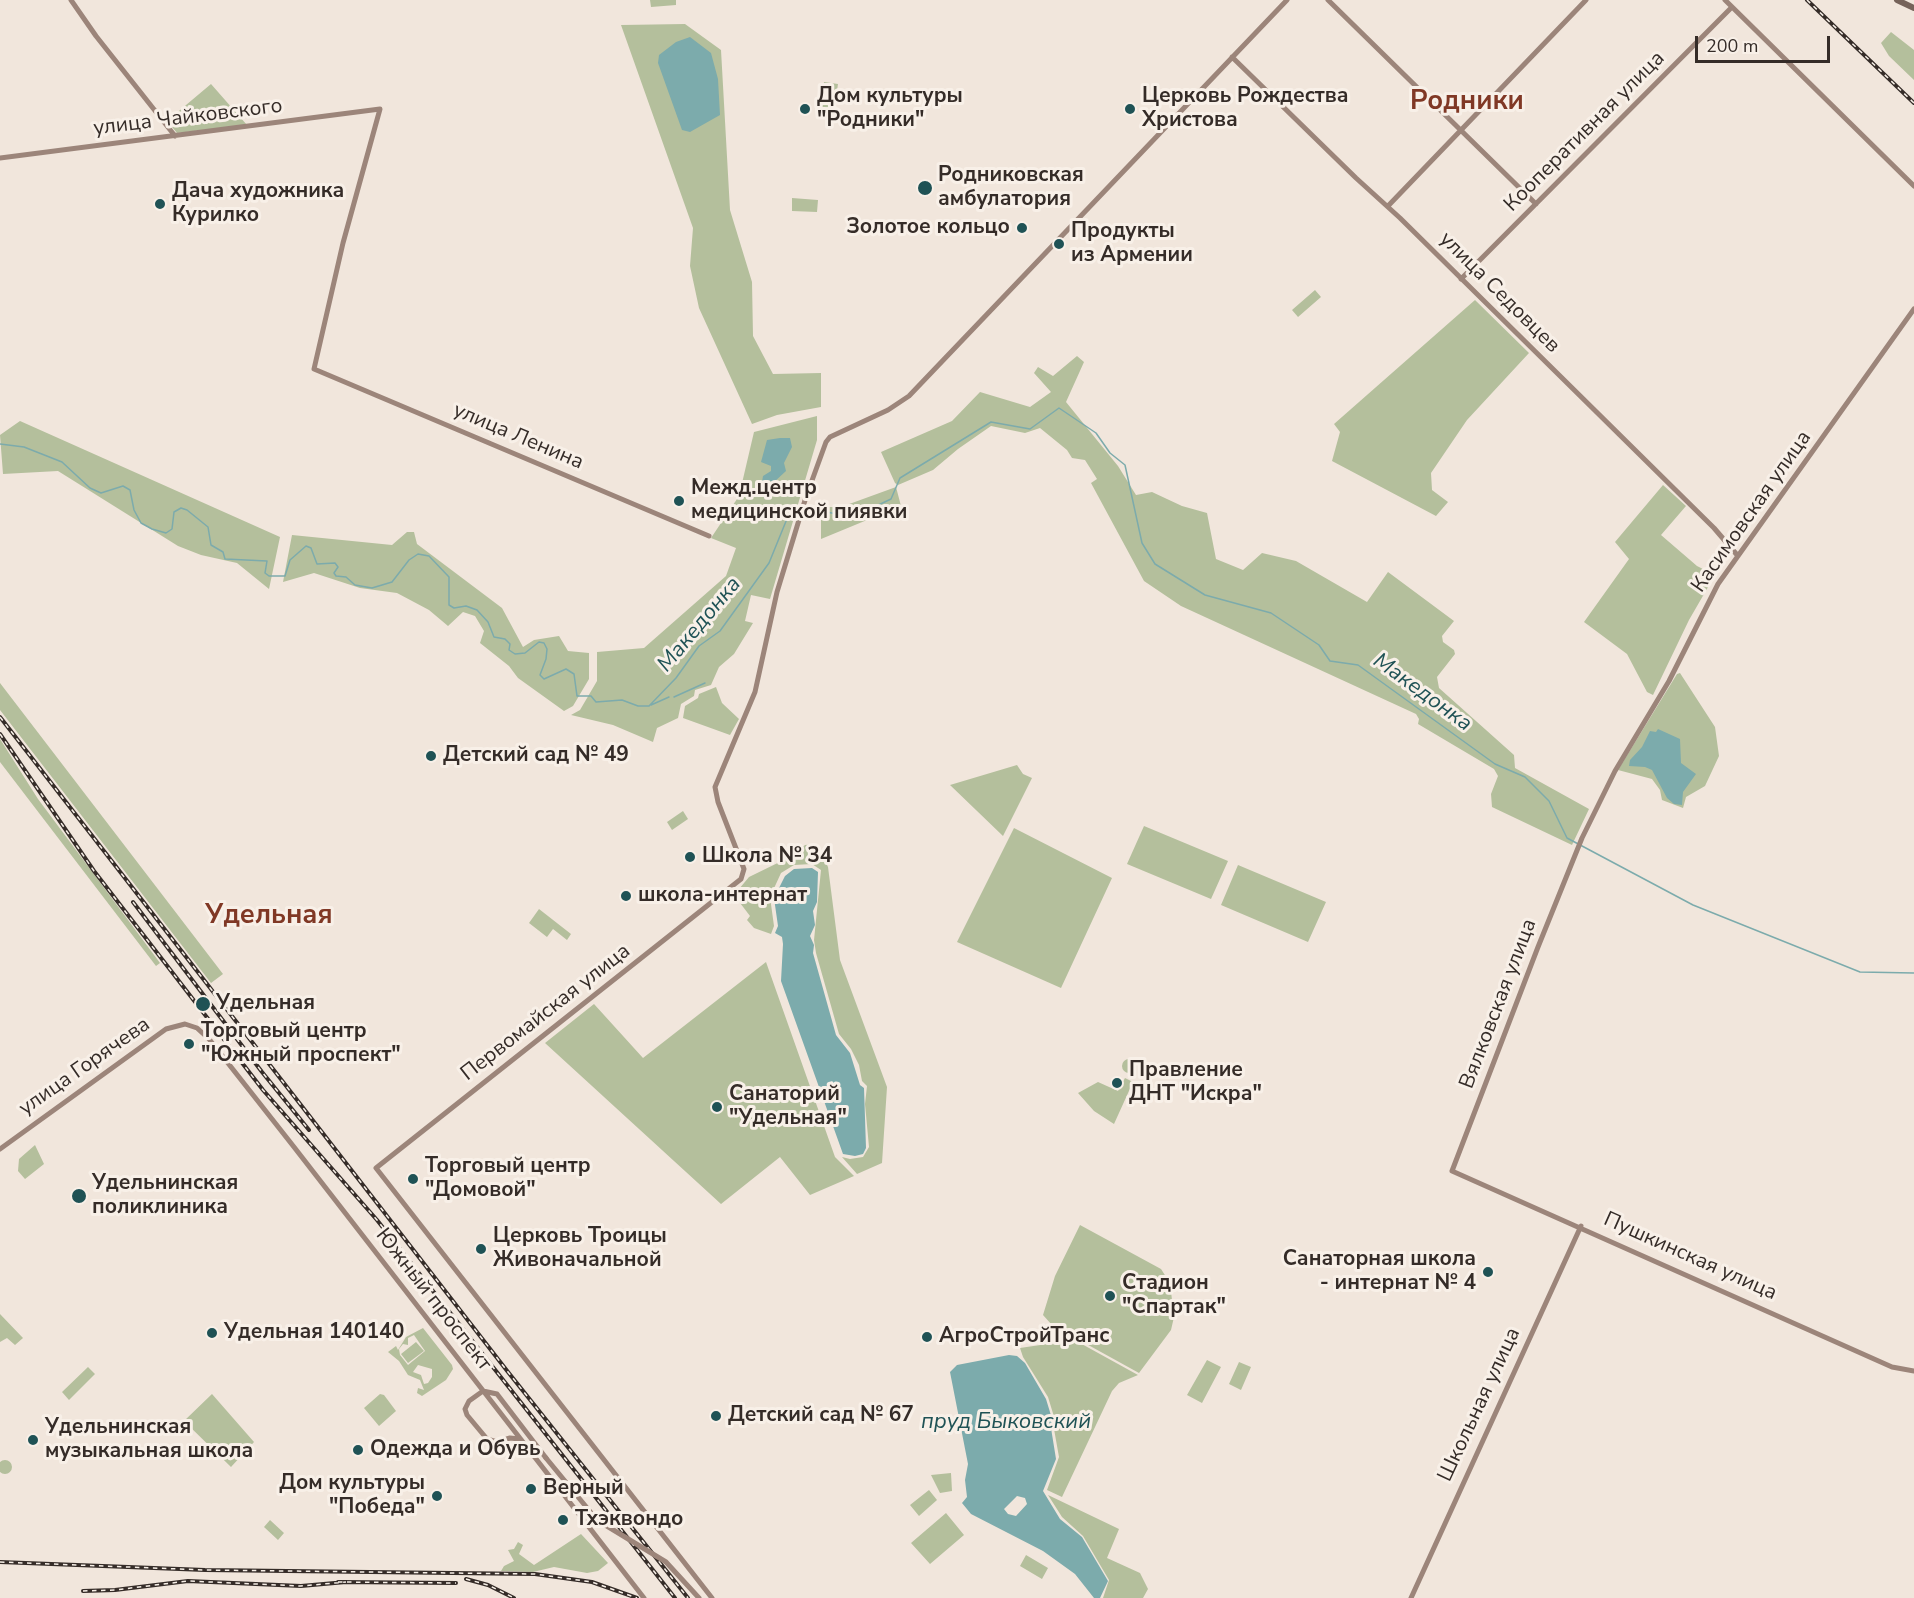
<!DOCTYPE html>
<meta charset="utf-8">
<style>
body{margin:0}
#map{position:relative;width:1914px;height:1598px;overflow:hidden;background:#f1e6dc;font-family:"Nunito Sans",sans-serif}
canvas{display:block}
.scale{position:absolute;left:1695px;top:36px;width:135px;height:27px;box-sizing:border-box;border:3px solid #352c28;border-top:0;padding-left:8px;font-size:18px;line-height:21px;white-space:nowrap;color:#352c28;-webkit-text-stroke:4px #f8f0e8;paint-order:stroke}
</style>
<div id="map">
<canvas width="1914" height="1598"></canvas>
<div class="scale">200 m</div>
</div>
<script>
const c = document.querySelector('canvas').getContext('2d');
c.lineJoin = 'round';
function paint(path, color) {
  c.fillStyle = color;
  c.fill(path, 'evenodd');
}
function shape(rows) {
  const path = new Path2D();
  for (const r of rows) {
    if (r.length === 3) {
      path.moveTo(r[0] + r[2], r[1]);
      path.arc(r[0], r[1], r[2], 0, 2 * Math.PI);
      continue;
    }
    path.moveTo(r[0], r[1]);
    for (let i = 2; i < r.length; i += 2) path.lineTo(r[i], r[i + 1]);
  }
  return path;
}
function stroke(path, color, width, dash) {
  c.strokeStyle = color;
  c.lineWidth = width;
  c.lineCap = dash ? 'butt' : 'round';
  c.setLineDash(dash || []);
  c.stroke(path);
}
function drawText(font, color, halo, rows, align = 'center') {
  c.font = font + ' "Nunito Sans",sans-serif';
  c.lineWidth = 6;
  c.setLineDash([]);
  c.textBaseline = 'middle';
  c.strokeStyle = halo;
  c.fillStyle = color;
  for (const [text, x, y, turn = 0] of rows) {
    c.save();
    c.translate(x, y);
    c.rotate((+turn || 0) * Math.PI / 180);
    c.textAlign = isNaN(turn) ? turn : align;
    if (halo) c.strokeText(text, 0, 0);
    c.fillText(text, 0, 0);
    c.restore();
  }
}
paint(shape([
 [650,0,676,0,676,5,651,7],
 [685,24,721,50,730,210,752,282,753,336,773,374,821,373,821,407,777,415,752,424,699,308,690,266,693,228,621,25],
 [1891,32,1914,50,1914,80,1889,56,1881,43],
 [824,82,838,84,834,110,820,108],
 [211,84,247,125,177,133,167,121],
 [792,198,818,200,817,212,792,211],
 [1315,290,1321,297,1298,317,1292,310],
 [1475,300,1529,353,1467,420,1431,473,1432,490,1448,502,1436,516,1332,461,1340,432,1334,424],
 [1077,356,1084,362,1066,402,1118,466,1136,495,1152,492,1182,506,1207,513,1216,559,1243,570,1262,553,1296,561,1367,602,1388,572,1454,621,1442,636,1443,642,1454,650,1455,654,1437,677,1439,688,1514,755,1515,768,1589,809,1572,845,1492,807,1491,794,1498,776,1494,769,1418,724,1419,719,1416,714,1181,606,1144,581,1091,483,1097,479,1085,460,1072,458,1067,450,1040,428,1025,433,991,426,958,449,933,470,898,485,895,483,881,452,952,421,980,392,1030,407,1051,392,1034,373,1038,367,1053,376],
 [817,416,817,440,770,599,751,595,745,621,753,623,734,654,719,667,711,685,695,690,694,696,681,704,678,718,657,728,653,742,613,725,571,715,580,710,597,681,597,652,644,648,726,576,736,548,711,538,739,496,754,432],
 [20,421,280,537,269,589,237,563,201,555,178,546,58,471,3,474,0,435],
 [1663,485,1686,506,1661,535,1697,566,1715,575,1689,620,1653,695,1647,692,1627,654,1584,622,1629,559,1615,542],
 [896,487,901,506,821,539,821,507,841,507],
 [407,532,414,532,417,544,502,608,523,647,534,640,559,636,568,651,589,653,589,679,573,706,564,711,518,678,509,666,480,643,484,631,475,616,463,612,448,626,429,610,397,593,360,588,314,573,283,582,292,535,392,545],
 [1680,673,1715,727,1719,756,1705,786,1686,797,1683,808,1662,800,1660,790,1652,779,1618,770,1677,674],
 [0,683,223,974,211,983,0,710],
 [716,687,722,703,739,719,730,735,683,718,685,706,698,698,699,694],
 [0,739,38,799,160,963,156,966,0,762],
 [1017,765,1023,774,1032,778,1003,836,950,785],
 [683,811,688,819,672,830,667,822],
 [1144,826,1228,861,1211,899,1127,864],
 [1014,828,1112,878,1061,988,957,942],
 [817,844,828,867,840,960,887,1087,882,1163,857,1174,842,1157,850,1159,863,1157,869,1147,865,1104,867,1086,862,1081,859,1065,851,1049,839,1034,816,953,814,940,821,870,812,864,794,865,781,873,770,897,774,926,771,934,754,928,747,920,750,916,734,895,749,877,792,856,805,845],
 [1238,865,1326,902,1308,942,1221,905],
 [539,909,571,934,567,940,553,929,547,937,529,923],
 [766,962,835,1157,854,1176,810,1195,780,1157,721,1204,545,1043,594,1004,643,1058],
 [1129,1066,7],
 [1125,1078,1133,1082,1114,1124,1094,1111,1078,1093,1098,1082,1118,1091],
 [35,1145,44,1164,25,1179,18,1171,19,1159],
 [1080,1225,1161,1269,1170,1283,1174,1317,1171,1330,1139,1373,1052,1325,1043,1315,1055,1276],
 [0,1314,23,1338,15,1345,7,1338,0,1342],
 [423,1328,452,1365,453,1369,446,1380,422,1396,417,1393,418,1388,424,1390,420,1380,408,1375,399,1361,388,1352,396,1346,398,1350,406,1337],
 [414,1335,425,1351,408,1365,400,1355,399,1349,403,1344,408,1345,408,1338],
 [418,1365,432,1369,432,1377,428,1383,424,1384,421,1375,413,1372],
 [1060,1332,1138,1375,1119,1383,1112,1391,1062,1497,1047,1490,1059,1457,1054,1429,1055,1420,1048,1397,1023,1357,1020,1348,1047,1344],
 [416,1342,424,1351,408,1363,401,1354],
 [1207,1360,1221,1367,1202,1403,1187,1395],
 [1239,1362,1251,1367,1241,1390,1229,1384],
 [88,1367,95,1374,69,1400,62,1392],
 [212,1394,254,1442,231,1467,184,1421],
 [380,1394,384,1395,396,1411,379,1426,364,1408],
 [5,1467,7],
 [951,1473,952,1491,940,1493,931,1475],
 [929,1490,937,1500,919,1516,910,1505],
 [1048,1495,1119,1529,1107,1558,1140,1573,1148,1589,1143,1598,1103,1598,1109,1580,1083,1536,1062,1517],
 [946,1513,964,1535,930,1564,911,1543],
 [270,1520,284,1533,278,1540,264,1527],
 [581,1534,608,1563,598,1571,587,1573,554,1567,533,1572,501,1571,504,1566,514,1561,508,1550,514,1549,518,1542,523,1545,519,1554,534,1565],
 [1026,1555,1048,1568,1042,1579,1020,1566]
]), '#b4bf9c');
paint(shape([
 [690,37,711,53,718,79,720,115,690,132,682,130,658,63,659,55,676,42],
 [780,438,790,438,792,447,784,463,786,471,773,483,769,480,764,488,761,488,763,476,771,471,771,466,761,462,767,440],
 [1658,729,1680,739,1681,763,1696,774,1683,792,1682,805,1674,804,1667,798,1652,770,1645,767,1629,766,1630,760,1642,747,1650,731,1656,732],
 [812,868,818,872,817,902,813,911,815,925,810,936,814,945,813,953,836,1035,850,1053,860,1085,864,1088,866,1148,863,1154,855,1156,843,1154,781,981,783,944,782,937,775,933,778,926,774,898,785,876,794,869],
 [1009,1355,1017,1356,1025,1363,1046,1399,1053,1422,1051,1428,1056,1459,1043,1491,1060,1519,1082,1537,1108,1581,1100,1598,1094,1598,1075,1574,1043,1551,971,1514,962,1503,967,1497,965,1480,968,1464,950,1372,957,1365],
 [1017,1496,1025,1498,1027,1504,1016,1516,1008,1514,1004,1509]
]), '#7cabac');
stroke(shape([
 [0,444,24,447,62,462,90,488,101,493,123,486,130,490,134,510,141,523,152,529,166,533,172,529,174,512,181,508,187,510,208,527,211,545,223,552,225,559,267,561,265,573,269,576,285,576,290,560,306,546,311,548,317,564,335,563,338,567,334,573,336,576,346,577,355,585,372,588,392,582,409,560,418,554,429,556,449,577,449,605,454,608,466,606,477,610,488,622,494,637,505,639,510,644,509,650,515,654,525,653,539,642,544,643,547,649,546,659,540,675,544,679,566,669,574,674,577,696,591,696,596,702,622,700,638,706,649,706,676,678,699,646,720,631,769,563,791,509,800,507],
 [805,508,853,517,891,499,900,478,991,422,1030,429,1059,408,1096,433,1110,453,1125,465,1142,543,1155,564,1205,595,1271,613,1319,645,1330,661,1358,665,1495,764,1525,777,1549,801,1567,838,1693,905,1860,972,1914,973],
 [674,697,705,683],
 [651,705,669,697]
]), '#7cabac', 1.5);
stroke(shape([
 [71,0,96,36,175,136],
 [1328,0,1536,204],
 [1725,0,1914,186],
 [1232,57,1356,178,1400,218,1714,528,1738,556],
 [0,158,380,109,343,243,314,369,709,536],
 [1388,206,1586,0],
 [1461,279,1732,7],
 [1914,309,1718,584,1669,681,1615,771,1582,838,1538,947,1452,1171,1892,1367,1914,1371],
 [0,1149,166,1029,185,1024,197,1028,209,1039,294,1147,644,1598],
 [519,1439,510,1438,497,1442,487,1439,467,1415,465,1409,469,1401,483,1391,497,1394,546,1458],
 [712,1598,376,1168,741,879,744,869,718,802,715,787,755,692,777,592,806,497,826,442,830,437,888,410,909,396,1287,0],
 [1411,1598,1581,1226]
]), '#9c857a', 5);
stroke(shape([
 [1897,0,1914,8]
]), '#76635a', 6);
const rail = shape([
 [1807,0,1914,103],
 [0,717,508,1372,688,1598],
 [0,734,94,871,263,1090,377,1220,675,1598],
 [133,902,262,1072,309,1130],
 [0,1562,205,1570,535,1574,592,1582,637,1598],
 [466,1579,488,1585,514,1598],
 [338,1582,456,1583],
 [83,1591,115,1590,188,1581,301,1586,346,1582]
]);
stroke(rail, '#352c28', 4);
stroke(rail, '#f8f0e8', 1.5, [4.5]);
stroke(shape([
 [546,1458,597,1520,666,1562,699,1598]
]), '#9c857a', 5);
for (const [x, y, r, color] of [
 [805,109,6,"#1f5255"],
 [1130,109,6,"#1f5255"],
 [925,188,8,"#1f5255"],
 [160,204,6,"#1f5255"],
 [1022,228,6,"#1f5255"],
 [1059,244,6,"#1f5255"],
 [679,501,6,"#1f5255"],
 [431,756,6,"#1f5255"],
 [690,857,6,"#1f5255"],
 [626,896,6,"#1f5255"],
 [203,1004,8,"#1f5255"],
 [189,1044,6,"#1f5255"],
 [1117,1083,6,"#1f5255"],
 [717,1107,6,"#1f5255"],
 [413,1179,6,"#1f5255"],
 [79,1196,8,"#1f5255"],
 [481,1249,6,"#1f5255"],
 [1488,1272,6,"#1f5255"],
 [1110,1296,6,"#1f5255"],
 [212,1333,6,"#1f5255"],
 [927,1337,6,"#1f5255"],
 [716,1416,6,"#1f5255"],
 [33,1440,6,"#1f5255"],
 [358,1450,6,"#1f5255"],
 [531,1489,6,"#1f5255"],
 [437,1496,6,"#1f5255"],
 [563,1520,6,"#1f5255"]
]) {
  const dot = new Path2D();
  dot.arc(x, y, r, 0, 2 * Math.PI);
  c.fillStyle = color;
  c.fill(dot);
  stroke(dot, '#f8f0e8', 2);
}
drawText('bold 21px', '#352c28', '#f8f0e8', [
 ["Дом культуры",817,97],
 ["\"Родники\"",817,121],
 ["Церковь Рождества",1142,97],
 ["Христова",1142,121],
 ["Родниковская",938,176],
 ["амбулатория",938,200],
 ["Дача художника",172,192],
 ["Курилко",172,216],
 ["Золотое кольцо",1010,228,"right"],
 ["Продукты",1071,232],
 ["из Армении",1071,256],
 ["Межд.центр",691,489],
 ["медицинской пиявки",691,513],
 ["Детский сад № 49",443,756],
 ["Школа № 34",702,857],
 ["школа-интернат",638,896],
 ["Удельная",216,1004],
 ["Торговый центр",201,1032],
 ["\"Южный проспект\"",201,1056],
 ["Правление",1129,1071],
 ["ДНТ \"Искра\"",1129,1095],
 ["Санаторий",729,1095],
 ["\"Удельная\"",729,1119],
 ["Торговый центр",425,1167],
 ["\"Домовой\"",425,1191],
 ["Удельнинская",92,1184],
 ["поликлиника",92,1208],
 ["Церковь Троицы",493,1237],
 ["Живоначальной",493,1261],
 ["Санаторная школа",1476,1260,"right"],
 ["- интернат № 4",1476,1284,"right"],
 ["Стадион",1122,1284],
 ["\"Спартак\"",1122,1308],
 ["Удельная 140140",224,1333],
 ["АгроСтройТранс",939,1337],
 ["Детский сад № 67",728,1416],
 ["Удельнинская",45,1428],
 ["музыкальная школа",45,1452],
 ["Одежда и Обувь",370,1450],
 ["Дом культуры",425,1484,"right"],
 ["\"Победа\"",425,1508,"right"],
 ["Верный",543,1489],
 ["Тхэквондо",575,1520]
], 'left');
drawText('21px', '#352c28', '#f8f0e8', [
 ["улица Чайковского",188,118,-7],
 ["Кооперативная улица",1585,132,-45],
 ["улица Седовцев",1499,293,45],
 ["улица Ленина",518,437,23],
 ["Касимовская улица",1752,512,-55],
 ["Вялковская улица",1499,1004,-69],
 ["Первомайская улица",546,1013,-38],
 ["улица Горячева",85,1067,-35],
 ["Пушкинская улица",1690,1257,24],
 ["Южный проспект",433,1300,52],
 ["Школьная улица",1480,1405,-65]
]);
drawText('italic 22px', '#1f5255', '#f8f0e8', [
 ["Македонка",700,625,-50],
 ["Македонка",1422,693,36],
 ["пруд Быковский",1006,1423]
]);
drawText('bold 27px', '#803825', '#f8f0e8', [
 ["Родники",1467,102],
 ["Удельная",269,916]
]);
</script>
